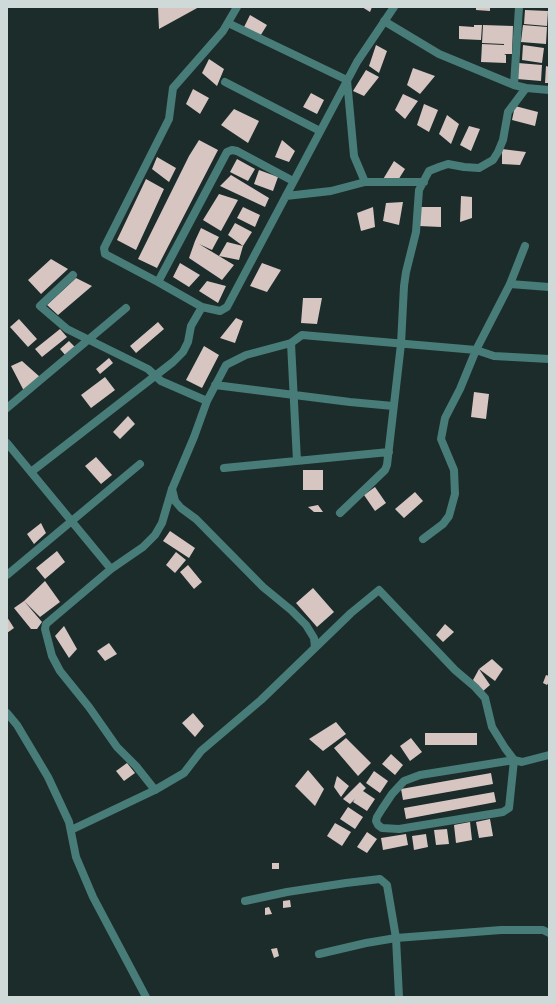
<!DOCTYPE html>
<style>
body{margin:0}
#map{position:relative;width:556px;height:1004px;overflow:hidden;background:#1c2c2a;font-family:Barlow,sans-serif}
canvas{display:block}
.frame{position:absolute;inset:0;border:8px solid #cfd9d8;pointer-events:none}
</style>
<div id="map">
<canvas width="556" height="1004"></canvas>
<div class="frame"></div>
</div>
<script>
const c = document.querySelector('canvas').getContext('2d');
c.lineJoin = 'round';
function paint(path, color) {
  c.fillStyle = color;
  c.fill(path, 'evenodd');
}
function shape(rows) {
  const path = new Path2D();
  for (const r of rows) {
    path.moveTo(r[0], r[1]);
    for (let i = 2; i < r.length; i += 2) path.lineTo(r[i], r[i + 1]);
  }
  return path;
}
function stroke(path, color, width, dash) {
  c.strokeStyle = color;
  c.lineWidth = width;
  c.lineCap = dash ? 'butt' : 'round';
  c.setLineDash(dash || []);
  c.stroke(path);
}
paint(shape([
 [158,7,199,7,159,29],
 [362,7,372,7,370,12],
 [476,7,490,7,490,11,476,10],
 [525,10,548,11,547,26,524,24],
 [250,15,267,25,259,38,244,27],
 [474,25,482,25,481,40,459,39,459,26,474,27],
 [483,25,513,26,512,54,504,54,506,55,506,63,481,62,482,44,504,45,504,44,482,43],
 [523,25,547,27,546,44,521,42],
 [376,45,387,51,379,73,369,66],
 [523,45,544,48,542,63,522,60],
 [209,59,224,69,217,86,202,73],
 [518,63,542,65,541,81,517,79],
 [546,66,549,67,549,83,545,83],
 [413,68,435,76,420,94,407,85],
 [366,70,379,77,364,96,353,91],
 [193,89,209,98,200,114,186,104],
 [311,93,324,100,317,114,303,107],
 [403,94,418,101,405,119,395,110],
 [424,104,438,110,429,132,417,125],
 [515,106,538,112,535,126,512,120],
 [234,109,259,121,248,143,221,125],
 [447,115,459,124,451,144,439,134],
 [469,126,480,129,471,151,460,145],
 [199,140,218,150,157,268,138,259,189,156],
 [282,140,295,151,289,162,275,157],
 [502,149,526,152,520,165,502,164],
 [157,157,176,168,169,182,152,169],
 [237,159,255,169,248,181,230,172],
 [394,161,405,169,395,185,382,181],
 [259,170,278,177,273,191,254,184],
 [231,175,269,198,265,207,220,186],
 [146,179,164,189,136,250,117,240],
 [219,194,238,200,221,231,203,220],
 [461,196,472,197,472,218,460,222],
 [403,202,399,225,383,221,386,203],
 [243,207,260,215,255,227,237,218],
 [373,207,375,227,361,231,357,213],
 [421,207,441,207,441,227,419,226],
 [235,223,252,232,243,246,239,260,219,256,234,265,222,280,189,258,195,241,201,228,219,237,212,250,199,244,219,256,227,242,243,246,228,235],
 [51,259,68,269,41,294,28,280],
 [180,263,200,275,189,287,173,277],
 [262,263,281,270,267,292,250,286],
 [76,278,92,286,58,315,47,305],
 [207,281,226,286,218,303,199,291],
 [303,298,322,298,317,324,301,323],
 [236,318,243,321,235,343,220,338],
 [19,319,37,339,28,347,10,327],
 [158,322,164,329,136,353,130,346],
 [60,329,67,337,42,357,35,349],
 [69,341,75,347,66,356,60,349],
 [204,346,219,355,202,388,186,380],
 [109,358,113,363,100,374,96,369],
 [22,361,40,377,24,391,11,366],
 [105,377,115,390,91,408,81,395],
 [474,392,489,394,486,419,471,417],
 [128,416,135,424,120,439,113,432],
 [96,457,112,475,101,484,85,466],
 [303,470,323,470,323,490,303,490],
 [375,487,386,503,375,511,364,495],
 [415,492,423,501,404,518,395,509],
 [318,505,323,512,314,512,308,507],
 [41,523,46,533,34,544,27,534],
 [170,531,195,548,189,558,163,541],
 [57,551,65,562,45,579,36,568],
 [176,552,186,560,175,573,166,565],
 [188,565,202,582,194,589,180,572],
 [45,581,60,602,40,617,24,601],
 [313,588,334,612,317,627,296,603],
 [24,601,42,622,37,629,31,629,14,608],
 [7,617,14,628,7,633],
 [445,624,454,632,443,642,436,635],
 [64,626,77,649,69,658,55,636],
 [109,643,117,654,105,661,97,651],
 [492,659,503,669,495,681,479,669,490,685,482,692,473,680,479,669],
 [546,675,549,676,549,682,547,685,543,683],
 [193,713,204,726,195,737,182,723],
 [336,722,346,734,323,751,309,739],
 [425,733,477,733,477,745,425,745],
 [346,738,371,763,358,776,334,748],
 [411,738,422,752,410,761,400,746],
 [391,754,403,765,395,775,382,764],
 [127,763,135,773,124,781,116,771],
 [308,770,324,789,315,806,295,786],
 [374,771,388,781,380,793,366,783],
 [491,773,493,784,403,800,401,789],
 [337,776,349,786,341,797,334,787],
 [360,782,366,788,363,791,375,799,367,811,353,802,355,799,350,804,343,799],
 [494,792,496,802,406,819,404,808],
 [348,807,363,817,355,829,340,819],
 [490,819,493,836,479,838,476,822],
 [470,822,472,840,456,843,454,825],
 [335,823,351,832,342,846,327,836],
 [447,829,449,844,436,845,434,830],
 [367,832,377,839,367,853,357,847],
 [406,834,408,845,383,850,381,838],
 [426,834,428,847,414,850,412,836],
 [272,863,279,863,279,869,272,869],
 [290,900,291,907,283,908,283,901],
 [269,907,272,914,265,915,265,908],
 [277,948,279,956,274,958,271,949]
]), '#d7c5c2');
stroke(shape([
 [237,7,223,31,173,88,169,119,104,248,105,254,158,282,202,307,220,311,227,307,357,62,394,7],
 [384,21,439,54,514,85,526,88,549,90],
 [228,23,347,80,354,156,365,182],
 [225,82,320,131],
 [514,85,519,7],
 [286,196,331,191,365,182,424,182],
 [73,275,40,306,67,329,148,369,161,381,207,401],
 [158,282,227,152,232,150,237,151,293,181],
 [510,284,549,287],
 [291,343,297,461],
 [215,385,350,402,393,406],
 [7,408,126,308],
 [7,443,111,569],
 [224,468,389,452],
 [31,472,173,362,183,352,188,342,191,326,202,307],
 [172,489,175,501,181,508,196,519,263,587,291,610,306,625,314,638,315,647],
 [340,513,385,470,387,465,401,344,404,286,406,272,416,232,419,190,429,171,439,167,448,164,464,167,479,168,493,160,498,152,503,140,508,112,526,88],
 [423,539,443,524,449,516,455,494,454,470,441,439,445,418,460,389,476,350,510,284,525,246],
 [7,575,140,464],
 [7,713,17,725,48,777,69,822,76,857,93,897,146,997],
 [514,760,509,808,503,812,399,829,382,828,378,825,376,821,377,817,382,809,392,794,404,781,420,775,514,760],
 [155,790,136,766,117,747,89,707,60,671,52,656,45,629,46,624,111,569,143,547,155,535,162,523,172,489,194,437,207,401,226,365,246,355,291,343,302,335,476,350,494,356,549,359],
 [71,830,155,790,184,773,201,751,261,700,351,613,379,590,455,670,475,687,485,698,492,727,505,748,514,760,522,762,549,755],
 [245,901,287,892,346,883,380,879,387,885,396,938,399,997],
 [319,954,366,943,396,938,501,930,543,930,549,933]
]), '#477c78', 8);
</script>
